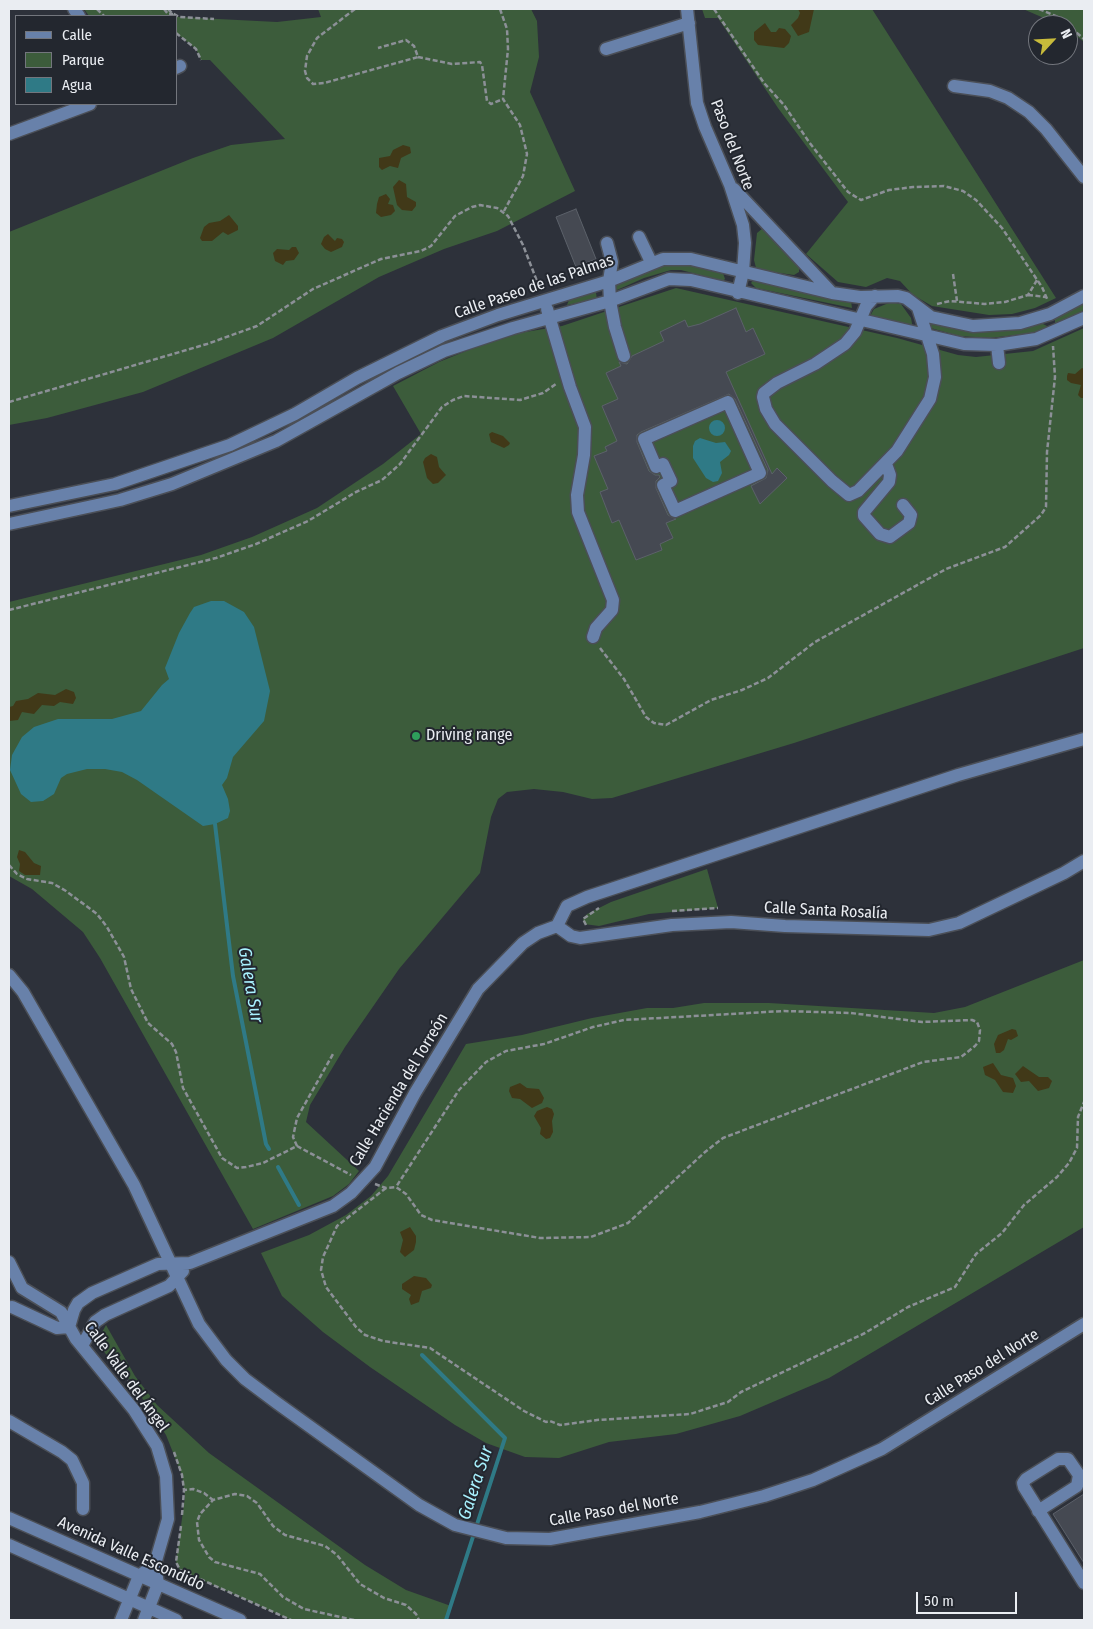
<!DOCTYPE html>
<meta charset="utf-8">
<style>
body{margin:0}
#map{position:relative;width:1093px;height:1629px;overflow:hidden;background:#2d313a;font-family:"Fira Sans Condensed",sans-serif}
canvas{display:block}
.frame{position:absolute;inset:0;border:10px solid #eaedf2;pointer-events:none}
.legend{position:absolute;left:15px;top:15px;width:162px;height:90px;box-sizing:border-box;background:#23272f;border:1px solid #73767d;margin:0;padding:6px 9px;list-style:none;font-size:15px;color:#eaedf2}
.legend li{display:flex;align-items:center;gap:10px;height:25px}
.legend b{width:25px;border:1px solid #73767d}
.north{position:absolute;left:1028px;top:15px;width:50px;height:50px;box-sizing:border-box;background:#23272f;border:1px solid #73767d;border-radius:50%;rotate:65deg;font-size:14px;font-weight:700;line-height:20px;text-align:center;color:#eaedf2}
.north::after{content:'';display:block;margin:auto;width:18px;height:22px;background:#c8bb3b;clip-path:polygon(50% 0,100% 100%,50% 72%,0 100%)}
.scale{position:absolute;left:916px;top:1592px;width:101px;height:22px;box-sizing:border-box;border:2px solid #eaedf2;border-top:0;padding-left:6px;font-size:15px;line-height:18px;white-space:nowrap;color:#eaedf2;-webkit-text-stroke:4px #23272f;paint-order:stroke}
</style>
<div id="map">
<canvas width="1093" height="1629"></canvas>
<div class="frame"></div>
<ul class="legend">
<li><b style="height:6px;background:#6881aa"></b>Calle</li>
<li><b style="height:14px;background:#3c5c3b"></b>Parque</li>
<li><b style="height:14px;background:#2f7a86"></b>Agua</li>
</ul>
<div class="north">N</div>
<div class="scale">50 m</div>
</div>
<script>
const c = document.querySelector('canvas').getContext('2d');
c.lineJoin = 'round';
function paint(path, color) {
  c.fillStyle = color;
  c.fill(path, 'evenodd');
}
function shape(rows) {
  const path = new Path2D();
  for (const r of rows) {
    if (r.length === 3) {
      path.moveTo(r[0] + r[2], r[1]);
      path.arc(r[0], r[1], r[2], 0, 2 * Math.PI);
      continue;
    }
    path.moveTo(r[0], r[1]);
    for (let i = 2; i < r.length; i += 2) path.lineTo(r[i], r[i + 1]);
  }
  return path;
}
function stroke(path, color, width, dash) {
  c.strokeStyle = color;
  c.lineWidth = width;
  c.lineCap = dash ? 'butt' : 'round';
  c.setLineDash(dash || []);
  c.stroke(path);
}
function drawText(font, color, halo, rows, align = 'center') {
  c.font = font + ' "Fira Sans Condensed",sans-serif';
  c.lineWidth = 4;
  c.setLineDash([]);
  c.textBaseline = 'middle';
  c.strokeStyle = halo;
  c.fillStyle = color;
  for (const [text, x, y, turn = 0] of rows) {
    c.save();
    c.translate(x, y);
    c.rotate((+turn || 0) * Math.PI / 180);
    c.textAlign = isNaN(turn) ? turn : align;
    if (halo) c.strokeText(text, 0, 0);
    c.fillText(text, 0, 0);
    c.restore();
  }
}
paint(shape([
 [84,9,168,9,172,13,179,17,277,22,321,17,318,9,531,9,537,21,539,57,530,92,575,191,497,231,444,249,379,277,273,338,143,392,47,418,9,425,9,232,193,158,231,145,285,139,210,60,201,60,196,49,176,33,176,16,89,16],
 [702,9,872,9,1056,298,1035,308,1012,314,989,315,932,306,913,295,900,281,887,278,866,287,838,282,806,254,848,202,778,108,718,18,705,18],
 [1023,9,1084,9,1084,42,1068,29,1068,25,1060,25],
 [763,228,799,264,799,272,794,275,758,270,756,268,754,260,757,233],
 [672,261,723,273,725,279,723,281,681,270,671,270,644,278,617,290,615,288,619,282],
 [754,279,851,301,852,308,756,288,751,283],
 [676,288,897,338,958,355,976,357,1033,351,1084,328,1084,648,794,743,612,798,592,799,563,792,534,789,507,792,498,799,491,817,480,873,399,969,345,1047,310,1105,306,1122,359,1171,349,1184,333,1196,253,1229,100,958,83,932,32,889,9,876,9,602,201,555,252,537,317,508,383,464,421,434,393,386,439,362,476,347,519,333,562,326],
 [593,293,596,293,597,299,567,305,569,300],
 [891,302,901,304,911,318,913,329,870,316,874,309],
 [1084,303,1084,310,1058,325,1055,323,1055,319],
 [925,320,1043,324,1047,326,1046,329,1040,332,990,338,959,336,927,327],
 [707,869,718,908,649,914,599,926,584,924,583,919,587,914,611,902],
 [1084,960,1084,1227,829,1378,740,1416,676,1434,609,1442,559,1458,525,1457,486,1443,455,1425,370,1367,323,1332,282,1296,261,1253,309,1235,346,1215,371,1196,388,1176,466,1044,522,1035,592,1018,647,1008,673,1008,704,1003,769,1003,934,1013,965,1007],
 [106,1325,135,1376,157,1405,209,1453,365,1565,406,1590,451,1606,445,1620,291,1620,180,1570,176,1562,185,1497,182,1475,166,1435,131,1381,105,1353,100,1343,101,1334]
]), '#3c5c3b');
paint(shape([
 [798,9,814,9,809,32,798,36,791,25,798,18,800,13],
 [765,23,771,32,776,32,779,28,785,29,791,36,789,43,784,48,758,45,754,40,754,32],
 [403,145,410,147,411,153,401,158,398,168,390,166,382,170,379,167,379,158,390,156,393,150],
 [399,180,406,184,407,197,416,202,416,206,412,211,402,210,397,205,393,187],
 [386,194,390,199,388,204,393,205,395,211,391,215,381,217,376,213,377,204,379,197],
 [229,215,238,226,238,230,228,235,223,232,212,241,202,241,200,238,204,227,209,223,220,221],
 [328,234,335,241,337,238,342,239,344,242,342,247,331,252,325,249,321,244,324,237],
 [292,247,296,247,299,253,294,260,286,261,283,265,275,261,273,253,277,249,289,250],
 [1082,368,1084,369,1084,398,1081,398,1078,395,1081,385,1071,383,1067,380,1067,376,1068,373,1075,374],
 [492,432,503,436,510,443,509,445,504,448,491,442,489,434],
 [431,454,437,457,439,467,446,475,438,483,433,484,427,478,423,462,425,458],
 [66,689,74,692,76,698,73,704,60,702,54,706,42,705,34,714,22,712,18,720,9,721,9,707,13,706,16,701,28,699,38,693,55,695],
 [19,850,25,852,34,863,41,866,40,875,25,875,19,871,20,864,17,857],
 [1012,1029,1016,1030,1018,1036,1011,1040,1008,1039,1004,1050,1000,1053,996,1053,994,1044,998,1035],
 [993,1063,1001,1075,1013,1078,1016,1086,1013,1093,1003,1092,995,1080,985,1075,983,1067],
 [1023,1066,1039,1077,1048,1077,1052,1081,1049,1088,1038,1091,1029,1081,1021,1082,1015,1074],
 [520,1083,527,1088,539,1089,544,1098,542,1103,532,1108,520,1099,512,1098,509,1091,510,1087],
 [547,1107,552,1109,554,1114,552,1121,553,1132,550,1138,546,1139,540,1134,541,1128,534,1116,537,1111],
 [410,1227,416,1236,416,1242,414,1250,405,1257,400,1252,403,1240,400,1232],
 [414,1276,426,1278,432,1285,431,1288,422,1291,419,1302,411,1305,409,1299,411,1295,402,1289,402,1284]
]), '#413918');
paint(shape([
 [717,428,8],
 [700,438,716,443,725,442,731,451,729,455,720,462,722,473,718,481,713,482,706,478,693,458,693,446,695,441],
 [211,601,224,601,244,612,254,627,270,691,264,721,233,757,227,778,222,785,228,799,230,811,228,818,215,824,203,826,137,780,122,772,105,769,87,769,67,774,61,778,54,794,43,801,31,802,21,794,10,770,12,755,22,737,34,727,58,719,112,719,141,711,162,685,169,679,165,668,179,633,190,613,194,607]
]), '#2f7a86');
stroke(shape([
 [215,824,233,976,266,1144,269,1149],
 [278,1167,299,1205],
 [422,1355,505,1438,446,1620]
]), '#2f7a86', 4);
const building = shape([
 [576,209,596,259,576,267,556,217,576,209],
 [736,308,746,332,753,328,765,354,726,372,772,474,777,468,787,478,760,504,751,486,766,478,768,470,735,399,729,394,641,432,637,435,637,442,649,471,655,475,659,475,660,477,656,481,656,488,668,515,676,519,666,523,673,538,660,544,662,550,636,560,619,520,612,523,600,492,608,489,594,456,607,451,605,447,617,441,602,406,618,399,606,373,621,366,619,362,627,364,632,356,664,341,660,332,685,320,688,327,700,324,736,308],
 [1084,1494,1084,1563,1053,1514,1084,1494]
]);
paint(building, '#454952');
stroke(building, '#5c616a', 1);
const minor = shape([
 [74,9,79,16],
 [687,9,697,103,705,127,730,185,743,225,745,243,743,272,738,293],
 [606,49,689,23],
 [176,68,180,66],
 [954,86,990,91,1008,98,1029,112,1046,129,1084,177],
 [9,134,90,104],
 [734,189,832,293],
 [639,237,651,262],
 [607,243,612,262,609,281,610,301,615,327,624,356],
 [875,296,866,306,855,332,845,344,815,364,777,383,764,393,763,397,766,409,775,424,832,481,849,495,858,491,897,451,930,399,935,377,933,354,918,308],
 [547,309,570,387,585,427,584,455,577,495,578,512,613,600,612,610,596,628,593,637],
 [997,345,999,363],
 [728,402,760,473,675,511,663,485,671,481,663,464,656,467,644,439,728,402],
 [886,464,890,475,889,482,864,512,864,516,880,534,890,537,909,523,911,515,903,505],
 [9,506,115,484,230,445,295,414,357,378,442,336,498,315,609,281,663,259,691,259,832,293,860,297,898,296,906,298,931,317,973,326,1020,323,1050,314,1084,296],
 [9,524,120,500,172,484,276,441,398,373,444,351,513,328,610,301,669,279,691,280,964,344,997,345,1036,339,1084,318],
 [557,926,567,906,587,897,958,775,1084,739],
 [557,926,571,936,580,938,672,925,731,922,785,926,929,930,959,923,1064,873,1084,861],
 [9,975,23,992,134,1185,199,1324,226,1360,245,1379,277,1403,419,1505,455,1525,506,1538,550,1539,700,1512,764,1496,813,1480,882,1449,1084,1324],
 [9,1262,22,1288,61,1312,76,1339,134,1410,157,1446,166,1476,168,1519,155,1564,158,1584,144,1620],
 [12,1307,57,1328,69,1327],
 [69,1327,74,1310,78,1303,92,1293,158,1264,190,1263,333,1206,351,1193,375,1167,415,1093,478,989,523,943,538,933,557,926],
 [82,1346,95,1322,105,1315,169,1286,183,1271],
 [9,1421,62,1452,72,1460,83,1483,83,1509],
 [1038,1511,1077,1486,1079,1475,1068,1459,1058,1459,1026,1479,1023,1483,1024,1487,1084,1583],
 [9,1518,240,1620],
 [9,1545,176,1620],
 [121,1620,139,1576,155,1564]
]);
stroke(minor, '#4b4f57', 15);
stroke(shape([
 [97,9,104,16],
 [164,9,168,14,173,14],
 [168,9,172,13,179,17,214,19],
 [355,9,317,38,307,56,305,71,307,78,313,84,324,83,418,57,414,46,406,40,378,48],
 [500,9,507,29,508,49,503,99,520,125,527,154,523,176,504,211],
 [714,9,764,83,784,105,809,142,848,192,861,200,889,190,913,187,944,186,963,191,976,200,1002,228,1042,287,1048,301],
 [1039,9,1058,17,1084,39],
 [176,33,196,49,201,60],
 [418,57,452,64,480,62,482,65,487,101,491,104,503,99],
 [953,274,957,301],
 [1028,295,1046,297],
 [937,304,950,301,985,304,1005,302,1028,295,1037,280],
 [9,402,207,344,257,326,313,289,381,259,421,251,431,246,455,216,472,207,480,205,497,208,508,216,523,245,540,289],
 [9,610,216,558,256,544,308,521,356,492,382,480,400,464,442,407,453,400,464,396,520,400,543,393,556,384],
 [600,648,624,679,646,717,654,723,666,725,711,700,742,690,768,678,815,642,946,569,1005,547,1041,515,1046,507,1047,452,1055,377,1053,346],
 [9,865,17,874,27,879,52,883,66,891,97,914,107,927,124,957,131,989,148,1023,172,1044,176,1052,183,1088,222,1158,237,1168,246,1167,263,1163,297,1146,351,1175],
 [672,911,718,908],
 [586,925,583,919,599,908],
 [297,1146,293,1137,297,1118,333,1054],
 [375,1184,386,1188,396,1187,406,1194,421,1215,432,1220,540,1238,591,1237,628,1223,705,1152,723,1138,923,1062,961,1057,975,1046,979,1041,980,1030,977,1022,972,1020,922,1022,851,1013,784,1011,624,1020,593,1027,544,1044,506,1051,486,1062,459,1090,396,1187],
 [386,1188,337,1226,323,1257,321,1270,326,1287,356,1327,365,1335,383,1341,430,1348,524,1411,546,1422,550,1421,560,1425,597,1420,690,1414,728,1402,741,1392,865,1333,908,1307,955,1287,976,1254,1002,1233,1024,1205,1057,1177,1069,1163,1077,1148,1078,1117,1084,1102],
 [100,1340,106,1353],
 [109,1357,140,1395],
 [174,1452,182,1475,184,1490,193,1489,204,1493,213,1500],
 [182,1515,184,1490],
 [181,1526,176,1562,180,1570,291,1620],
 [354,1620,304,1609,283,1597,260,1574,215,1562,209,1557,199,1540,197,1522,200,1514,213,1500,235,1494,247,1496,257,1503,273,1526,285,1535,325,1546,337,1555,360,1584,384,1598,406,1605,416,1614,419,1620]
]), '#8c9097', 2.5, [5, 2.5]);
stroke(minor, '#6881aa', 12);
for (const [x, y, r, color] of [
 [416,736,5,"#2e9e5b"]
]) {
  const dot = new Path2D();
  dot.arc(x, y, r, 0, 2 * Math.PI);
  c.fillStyle = color;
  c.fill(dot);
  stroke(dot, '#23272f', 2);
}
drawText('16px', '#eaedf2', '#23272f', [
 ["Paso del Norte",732,145,69],
 ["Calle Paseo de las Palmas",534,287,-19],
 ["Calle Santa Rosalía",826,911,3],
 ["Calle Hacienda del Torreón",399,1090,-59],
 ["Calle Paso del Norte",982,1368,-32],
 ["Calle Valle del Ángel",126,1377,54],
 ["Calle Paso del Norte",614,1510,-10],
 ["Avenida Valle Escondido",131,1554,24]
]);
drawText('16px', '#eaedf2', '#23272f', [
 ["Driving range",426,736]
], 'left');
drawText('italic 18px', '#a8f1fe', '#23272f', [
 ["Galera Sur",250,985,80],
 ["Galera Sur",476,1483,-72]
]);
</script>
